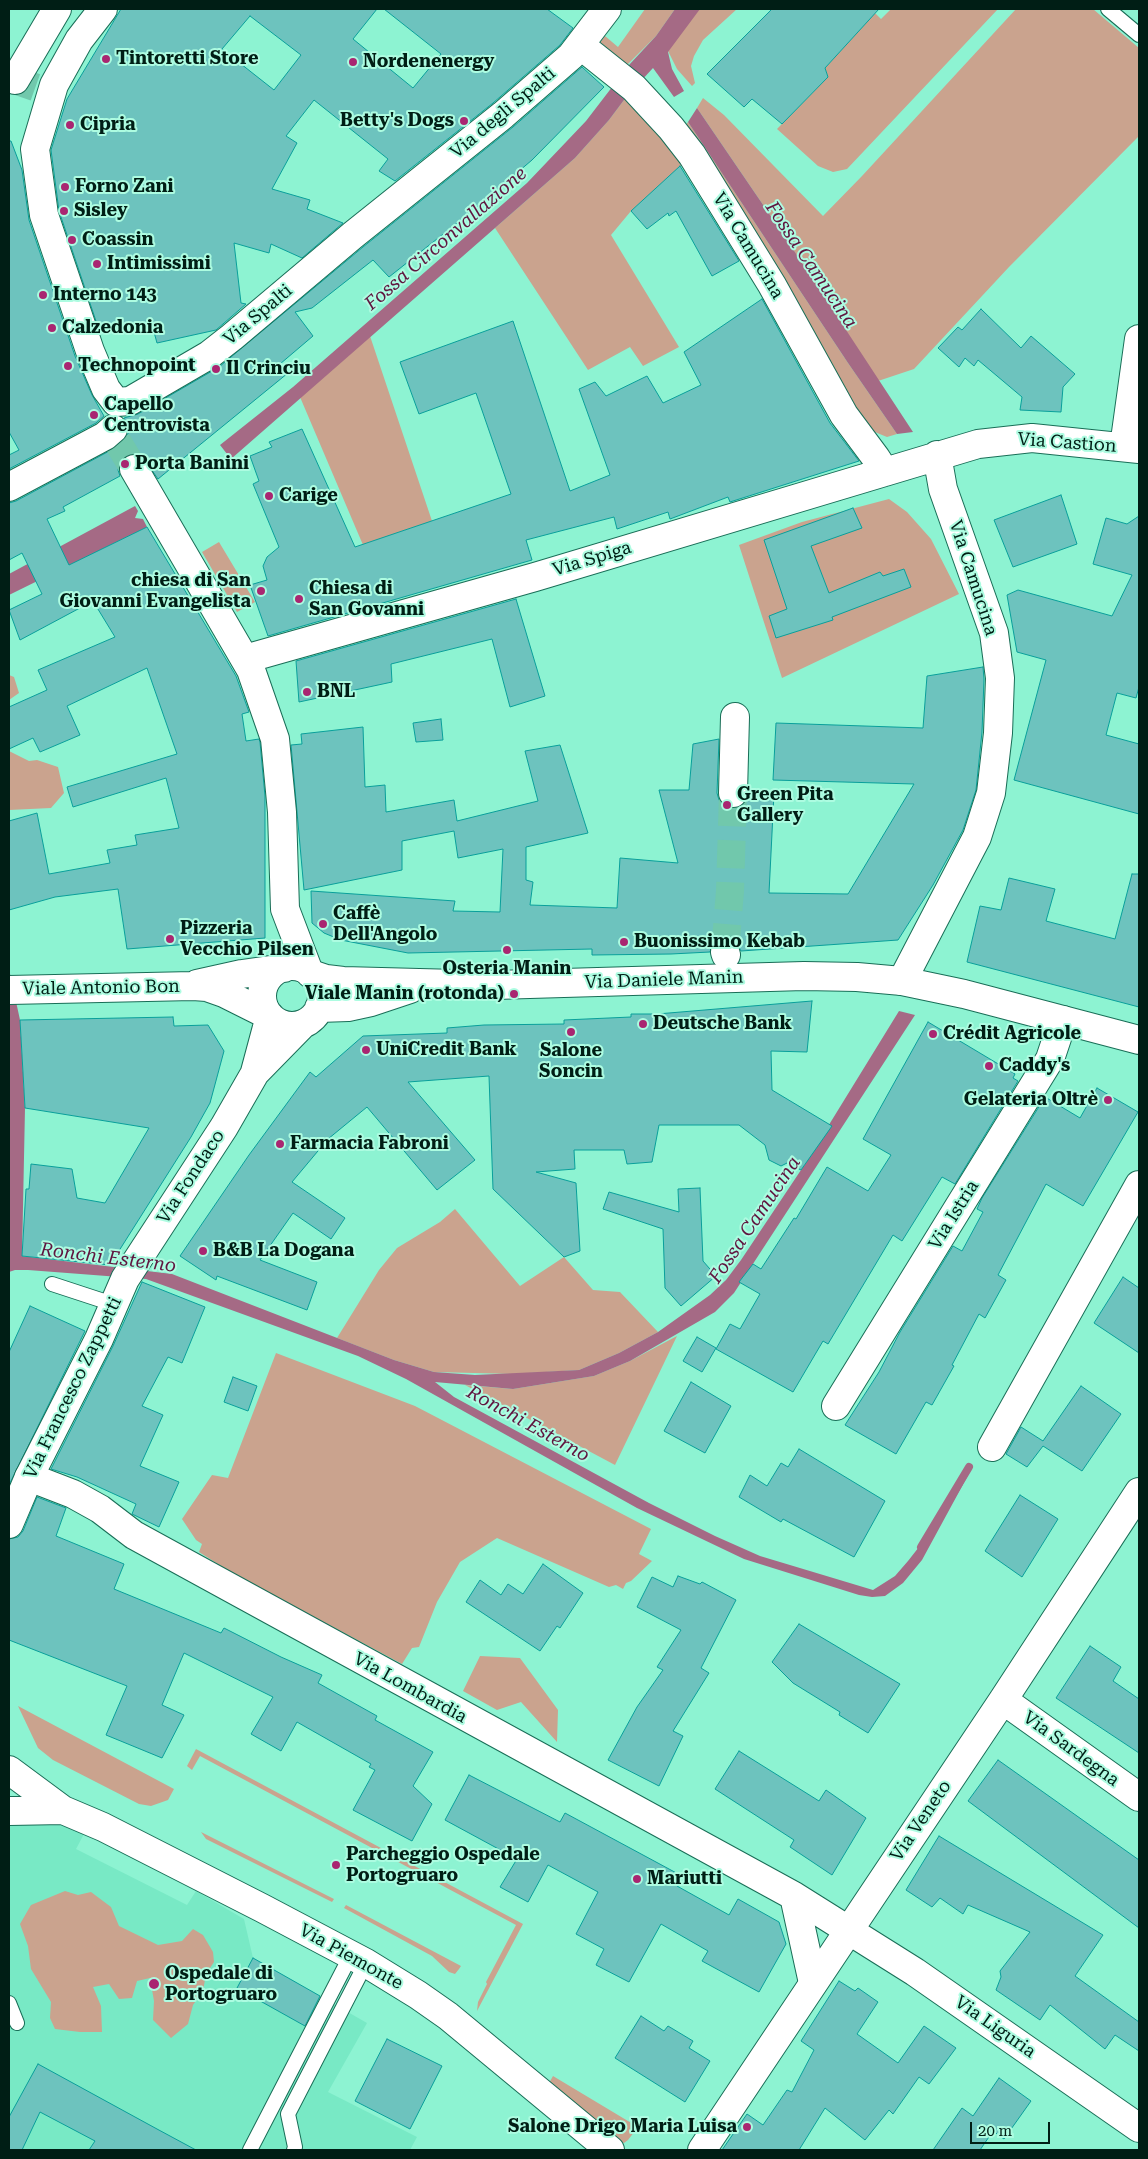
<!DOCTYPE html>
<meta charset="utf-8">
<style>
body{margin:0}
#map{position:relative;width:1148px;height:2159px;overflow:hidden;background:#8df3d2;font-family:"Roboto Serif",serif}
canvas{display:block}
.frame{position:absolute;inset:0;border:10px solid #001e15;pointer-events:none}
.scale{position:absolute;left:970px;top:2122px;width:80px;height:22px;box-sizing:border-box;border:2px solid #001e15;border-top:0;padding-left:6px;font-size:15px;line-height:18px;white-space:nowrap;color:#001e15;-webkit-text-stroke:4px #adfce1;paint-order:stroke}
</style>
<div id="map">
<canvas width="1148" height="2159"></canvas>
<div class="frame"></div>
<div class="scale">20 m</div>
</div>
<script>
const c = document.querySelector('canvas').getContext('2d');
c.lineJoin = 'round';
function paint(path, color) {
  c.fillStyle = color;
  c.fill(path, 'evenodd');
}
function shape(rows) {
  const path = new Path2D();
  for (const r of rows) {
    if (r.length === 3) {
      path.moveTo(r[0] + r[2], r[1]);
      path.arc(r[0], r[1], r[2], 0, 2 * Math.PI);
      continue;
    }
    path.moveTo(r[0], r[1]);
    for (let i = 2; i < r.length; i += 2) path.lineTo(r[i], r[i + 1]);
  }
  return path;
}
function stroke(path, color, width, dash) {
  c.strokeStyle = color;
  c.lineWidth = width;
  c.lineCap = dash ? 'butt' : 'round';
  c.setLineDash(dash || []);
  c.stroke(path);
}
function drawText(font, color, halo, rows, align = 'center') {
  c.font = font + ' "Roboto Serif",serif';
  c.lineWidth = 4;
  c.setLineDash([]);
  c.textBaseline = 'middle';
  c.strokeStyle = halo;
  c.fillStyle = color;
  for (const [text, x, y, turn = 0] of rows) {
    c.save();
    c.translate(x, y);
    c.rotate((+turn || 0) * Math.PI / 180);
    c.textAlign = isNaN(turn) ? turn : align;
    if (halo) c.strokeText(text, 0, 0);
    c.fillText(text, 0, 0);
    c.restore();
  }
}
paint(shape([
 [9,1819,42,1820,85,1832,76,1849,187,1905,196,1891,244,1919,253,1958,367,2023,328,2092,417,2137,410,2150,9,2150]
]), '#78e9c5');
paint(shape([
 [645,9,675,9,656,36,625,67,598,45,605,36,618,47],
 [699,9,737,9,703,40,694,56,691,66,695,83,692,86,677,69,668,51,677,36],
 [891,9,998,9,847,169,833,172,818,166,777,129,828,77,825,68,875,13,881,19],
 [1016,9,1093,9,1139,48,1139,136,1009,267,914,369,878,381,785,237,697,108,703,98,724,115,823,216,862,176],
 [627,96,686,161,631,211,611,235,679,347,643,366,630,347,588,370,495,228,575,158,609,120],
 [688,122,848,363,897,434,887,437,870,430,844,396,697,144,686,125],
 [370,336,432,521,363,545,300,397],
 [889,499,907,512,931,539,959,594,782,678,739,545,802,522],
 [219,542,255,602,237,612,202,552],
 [9,675,14,677,19,693,9,700],
 [9,751,29,761,37,760,58,767,64,793,51,808,9,810],
 [455,1209,520,1286,564,1257,593,1290,620,1292,658,1332,619,1353,579,1370,513,1374,434,1372,394,1360,337,1338,379,1270,397,1248,440,1222],
 [677,1336,615,1465,465,1385,513,1389,594,1376,630,1361],
 [276,1353,415,1406,651,1529,639,1554,652,1561,631,1581,626,1583,623,1589,616,1585,609,1587,497,1538,460,1562,437,1602,419,1647,412,1648,402,1664,232,1573,199,1552,202,1544,196,1540,182,1519,212,1475,228,1478],
 [480,1656,520,1658,558,1710,557,1742,521,1702,497,1710,463,1691],
 [18,1706,174,1789,168,1800,151,1806,139,1804,53,1760,38,1748],
 [196,1749,523,1924,477,2011,478,2002,487,1984,486,1982,516,1925,200,1756,192,1770,187,1766],
 [201,1832,334,1899,332,1902,206,1839],
 [65,1891,78,1895,91,1892,111,1907,119,1926,158,1945,182,1941,193,1929,203,1935,213,1952,214,1962,206,1974,203,1991,193,2005,188,2024,171,2038,153,2020,154,2001,150,1978,137,1981,132,1998,119,1999,109,1984,93,1987,101,2006,102,2032,80,2032,55,2029,50,2018,51,2002,31,1969,28,1946,20,1924,31,1905],
 [346,1905,461,1966,459,1969,455,1974,449,1972,432,1956,344,1908],
 [553,2076,638,2127,628,2140,624,2143,621,2142,549,2083]
]), '#caa38e');
paint(shape([
 [675,9,700,9,668,52,672,69,684,91,674,97,653,68,627,96,609,120,575,158,231,459,220,445,293,387,527,183,586,121,629,65,656,36],
 [697,108,785,237,913,432,897,434,848,363,688,122],
 [135,506,138,511,135,518,143,519,147,527,9,595,9,574],
 [9,969,20,1020,25,1108,22,1256,172,1274,394,1360,434,1372,475,1375,579,1370,619,1353,658,1332,710,1295,726,1280,741,1260,803,1167,899,1011,915,1015,734,1293,715,1312,630,1361,594,1376,513,1389,435,1382,454,1397,649,1503,715,1536,760,1556,873,1590,895,1576,908,1561,926,1538,969,1467,972,1468,922,1560,903,1583,885,1596,872,1597,859,1595,744,1559,637,1508,406,1379,358,1356,146,1279,28,1270,15,1270,9,1272]
]), '#a56a85');
stroke(shape([
 [921,1547,969,1467]
]), '#a56a85', 8);
const building = shape([
 [121,9,377,9,353,39,413,88,441,54,384,9,547,9,573,28,560,45,493,103,395,181,379,171,388,159,314,100,286,136,297,143,272,189,310,200,307,209,343,223,302,258,271,244,269,253,234,243,241,303,246,304,216,330,157,343,151,321,100,333,59,211,51,150,67,99,121,9],
 [250,16,301,55,274,90,222,49,250,16],
 [772,9,879,9,825,68,828,77,782,124,752,99,744,107,707,74,772,9],
 [582,67,604,87,532,160,471,212,389,277,373,260,312,308,295,312,313,336,280,364,288,373,158,479,142,456,134,453,127,455,120,462,118,470,120,476,63,507,65,511,47,519,69,565,147,527,236,676,249,712,242,714,246,741,259,739,260,742,265,796,265,938,127,949,118,889,55,897,9,910,9,821,37,813,49,874,110,863,107,850,137,845,135,835,179,828,166,778,73,807,67,787,177,754,147,668,67,706,80,735,40,752,33,738,9,749,9,707,47,690,38,670,115,637,93,601,20,640,9,610,42,594,22,553,9,560,9,503,16,501,115,448,128,434,128,426,124,418,138,414,219,367,363,247,513,127,582,67],
 [9,141,11,141,22,170,29,220,75,356,92,395,104,416,96,423,9,469,9,455,19,450,9,432,9,141],
 [680,166,739,261,712,276,676,211,669,216,668,213,647,229,631,211,680,166],
 [762,299,830,423,859,461,730,502,728,497,670,519,668,512,617,529,614,517,526,540,532,560,268,636,250,585,267,580,263,566,267,557,279,547,253,484,259,481,250,456,272,447,269,442,302,429,355,547,511,494,476,393,419,414,400,362,513,321,570,491,610,475,579,389,595,382,606,396,647,376,663,403,701,385,684,352,762,299],
 [981,309,1021,348,1031,336,1075,374,1063,387,1061,412,1020,410,1022,397,978,360,974,366,965,358,959,367,938,348,958,327,962,330,981,309],
 [1061,495,1077,544,1013,567,994,520,1061,495],
 [853,508,862,528,811,546,829,593,880,572,883,576,904,569,911,587,832,617,833,620,776,638,769,616,787,609,764,540,853,508],
 [1139,516,1139,687,1136,698,1117,693,1106,735,1139,744,1139,814,1014,780,1046,660,1017,652,1007,595,1018,590,1112,616,1132,575,1093,564,1106,518,1127,524,1139,516],
 [516,599,545,696,510,707,492,639,391,664,392,682,299,702,296,661,516,599],
 [983,667,984,679,982,732,976,790,963,830,933,885,898,940,741,951,735,940,729,937,721,937,713,942,710,952,671,954,592,955,592,949,408,953,341,940,324,933,312,923,311,891,455,901,453,911,500,912,503,849,458,858,454,831,402,841,402,870,304,890,291,745,302,744,301,734,363,727,365,787,385,785,386,812,454,800,457,821,538,801,525,751,560,745,588,833,526,847,526,880,533,882,530,905,617,908,620,858,678,863,659,790,689,790,693,744,719,739,717,793,719,800,724,806,732,809,740,807,746,802,749,793,774,793,769,893,848,894,914,784,773,780,776,723,923,728,927,676,983,667],
 [441,719,443,740,416,742,413,723,441,719],
 [1132,874,1139,874,1139,1007,967,962,980,906,1001,910,1009,878,1055,889,1046,921,1115,939,1132,874],
 [812,1001,807,1052,771,1051,772,1090,832,1126,801,1170,787,1163,781,1166,769,1160,765,1145,739,1125,659,1125,652,1162,627,1164,624,1150,574,1150,575,1169,536,1172,576,1183,580,1251,564,1257,493,1189,489,1076,408,1082,475,1160,437,1190,367,1107,328,1139,292,1182,345,1218,331,1239,293,1213,260,1260,317,1282,307,1310,217,1276,216,1280,180,1256,249,1155,310,1072,316,1077,363,1036,447,1033,447,1028,484,1025,564,1024,564,1020,631,1017,631,1014,657,1014,812,1001],
 [173,1017,174,1026,208,1025,224,1051,210,1103,191,1137,110,1265,22,1256,26,1189,29,1189,31,1164,72,1169,77,1198,105,1203,149,1128,25,1108,20,1020,173,1017],
 [928,1022,1015,1074,1013,1078,1018,1081,955,1184,942,1177,902,1241,893,1235,828,1344,823,1341,793,1392,716,1349,730,1324,740,1329,760,1294,739,1282,753,1264,761,1269,794,1218,796,1219,827,1167,868,1191,891,1155,863,1139,928,1022],
 [1097,1088,1138,1112,1083,1206,1046,1184,998,1275,1006,1280,985,1318,979,1314,952,1365,954,1366,932,1405,926,1402,896,1454,845,1425,879,1372,900,1332,953,1246,962,1251,983,1212,977,1209,982,1198,1045,1097,1080,1118,1097,1088],
 [700,1188,703,1261,716,1276,681,1306,665,1288,663,1229,603,1209,609,1192,679,1212,678,1189,700,1188],
 [1123,1277,1139,1288,1139,1353,1094,1323,1123,1277],
 [142,1282,205,1307,182,1363,168,1357,142,1406,163,1415,140,1466,179,1482,159,1527,132,1514,136,1504,77,1477,51,1469,113,1346,142,1282],
 [30,1306,85,1331,9,1485,9,1352,30,1306],
 [697,1337,716,1348,702,1372,683,1361,697,1337],
 [233,1377,257,1386,248,1411,224,1402,233,1377],
 [691,1382,731,1406,705,1453,664,1431,691,1382],
 [1081,1386,1121,1414,1082,1471,1043,1446,1027,1467,1006,1454,1021,1427,1043,1441,1081,1386],
 [799,1449,885,1501,854,1557,783,1519,781,1522,739,1497,750,1475,767,1486,781,1463,788,1467,799,1449],
 [1020,1495,1058,1519,1022,1577,985,1551,1020,1495],
 [37,1497,66,1508,56,1536,124,1564,114,1589,221,1633,224,1628,281,1657,322,1675,318,1683,377,1716,375,1720,433,1752,413,1786,432,1804,412,1841,353,1810,375,1770,369,1767,371,1764,297,1722,281,1751,251,1734,273,1697,184,1653,162,1705,184,1715,162,1758,106,1735,127,1686,9,1640,9,1539,18,1537,23,1531,37,1497],
 [543,1564,583,1593,560,1628,557,1626,540,1651,466,1602,480,1580,501,1595,508,1584,523,1594,543,1564],
 [678,1576,700,1584,702,1582,736,1600,701,1668,709,1673,673,1731,683,1736,659,1786,608,1760,637,1707,663,1670,657,1667,681,1630,637,1607,652,1577,673,1587,678,1576],
 [799,1624,900,1684,868,1733,839,1715,840,1712,793,1683,772,1662,799,1624],
 [1090,1646,1121,1667,1113,1681,1139,1699,1139,1753,1056,1698,1090,1646],
 [739,1751,819,1801,826,1790,866,1818,832,1875,790,1847,794,1840,715,1789,739,1751],
 [998,1760,1139,1860,1139,1928,968,1801,998,1760],
 [469,1775,560,1822,565,1813,682,1876,677,1886,729,1915,738,1899,779,1922,786,1944,759,1992,702,1961,708,1951,661,1924,629,1982,596,1965,604,1949,576,1934,598,1892,548,1865,528,1902,500,1887,517,1859,445,1820,469,1775],
 [939,1836,1103,1935,1075,1976,1139,2022,1139,2051,1115,2035,1105,2049,1050,2005,1040,2020,996,1990,1001,1977,1000,1971,1030,1932,968,1905,963,1914,940,1898,932,1907,906,1890,939,1836],
 [253,1958,320,1996,305,2026,237,1988,253,1958],
 [839,1981,855,1991,858,1988,878,2002,857,2034,898,2063,924,2026,956,2048,929,2084,919,2077,893,2114,889,2110,865,2140,825,2108,799,2150,722,2150,747,2114,763,2125,787,2090,792,2092,814,2050,801,2041,839,1981],
 [641,2016,664,2031,668,2026,693,2041,689,2048,710,2061,685,2102,615,2058,641,2016],
 [387,2039,442,2066,410,2129,355,2101,387,2039],
 [38,2064,157,2129,196,2150,89,2150,95,2141,40,2112,22,2150,9,2150,9,2117,38,2064],
 [999,2078,1031,2101,1004,2139,993,2131,980,2150,933,2150,962,2108,973,2116,999,2078]
]);
paint(building, '#6dc3be');
stroke(building, '#099f9a', 1);
stroke(shape([
 [9,78,51,93],
 [117,441,134,469],
 [725,952,730,891,733,793]
]), '#71c8ac', 28, [28, 14]);
const lane = shape([
 [1108,9,1139,35],
 [52,1284,113,1304],
 [9,2003,17,2023],
 [250,2150,351,1955],
 [294,2150,295,2147,288,2114,366,1963]
]);
const street = shape([
 [103,9,79,40,54,85,35,149,44,215,90,351,106,389,116,402],
 [580,45,634,88,671,128,692,155,772,285,844,415,876,458,885,472],
 [15,80,57,9],
 [116,402,130,401,209,355,232,337,353,235,503,115,571,56,607,9],
 [1124,447,1139,339],
 [134,469,251,670,275,739,282,812,285,909,309,972],
 [9,487,105,436,113,429],
 [245,659,535,577,978,444,1032,438,1139,449],
 [733,793,735,717],
 [725,952,726,955],
 [902,981,977,837,991,793,998,733,1000,678,994,633,943,489,937,455],
 [836,1406,1050,1059,1063,1020],
 [992,1447,1139,1185],
 [29,1477,73,1494,100,1509,134,1535,794,1896,915,1972,1139,2128],
 [9,1770,63,1810,103,1827,262,1908,366,1963,418,1995,448,2016,610,2150],
 [9,1811,63,1810],
 [794,1896,813,1983]
]);
const secondary = shape([
 [292,996,30],
 [311,974,326,979,343,981,495,985,804,976,857,977,902,981,964,994,1139,1040],
 [197,984,242,974,284,968],
 [9,990,193,986,207,987,224,993,270,1016,255,1072],
 [319,1008,348,1007,371,1002,410,989],
 [9,1524,29,1477,99,1339,125,1279,224,1127,255,1073,302,1025],
 [1003,1700,1139,1797],
 [702,2150,1003,1700,1139,1492]
]);
stroke(lane, '#196e57', 16);
stroke(street, '#196e57', 30);
stroke(secondary, '#196e57', 30);
stroke(lane, '#fff', 14);
stroke(street, '#fff', 28);
stroke(secondary, '#fff', 28);
for (const [x, y, r, color] of [
 [106,59,5,"#a92671"],
 [353,62,5,"#a92671"],
 [464,121,5,"#a92671"],
 [70,125,5,"#a92671"],
 [65,187,5,"#a92671"],
 [64,211,5,"#a92671"],
 [72,240,5,"#a92671"],
 [97,264,5,"#a92671"],
 [43,295,5,"#a92671"],
 [52,328,5,"#a92671"],
 [68,366,5,"#a92671"],
 [216,369,5,"#a92671"],
 [94,415,5,"#a92671"],
 [125,464,5,"#a92671"],
 [269,496,5,"#a92671"],
 [261,591,5,"#a92671"],
 [299,599,5,"#a92671"],
 [307,692,5,"#a92671"],
 [727,805,5,"#a92671"],
 [323,924,5,"#a92671"],
 [170,939,5,"#a92671"],
 [624,942,5,"#a92671"],
 [507,950,5,"#a92671"],
 [514,994,5,"#a92671"],
 [643,1024,5,"#a92671"],
 [571,1032,5,"#a92671"],
 [933,1034,5,"#a92671"],
 [366,1050,5,"#a92671"],
 [989,1066,5,"#a92671"],
 [1108,1100,5,"#a92671"],
 [280,1144,5,"#a92671"],
 [203,1251,5,"#a92671"],
 [336,1865,5,"#a92671"],
 [637,1879,5,"#a92671"],
 [154,1984,6,"#a92671"],
 [747,2127,5,"#a92671"]
]) {
  const dot = new Path2D();
  dot.arc(x, y, r, 0, 2 * Math.PI);
  c.fillStyle = color;
  c.fill(dot);
  stroke(dot, '#adfce1', 2);
}
drawText('bold 18px', '#001e15', '#adfce1', [
 ["Tintoretti Store",116,59],
 ["Nordenenergy",363,62],
 ["Betty's Dogs",454,121,"right"],
 ["Cipria",80,125],
 ["Forno Zani",75,187],
 ["Sisley",74,211],
 ["Coassin",82,240],
 ["Intimissimi",107,264],
 ["Interno 143",53,295],
 ["Calzedonia",62,328],
 ["Technopoint",78,366],
 ["Il Crinciu",226,369],
 ["Capello",104,405],
 ["Centrovista",104,426],
 ["Porta Banini",135,464],
 ["Carige",279,496],
 ["chiesa di San",251,581,"right"],
 ["Giovanni Evangelista",251,602,"right"],
 ["Chiesa di",309,589],
 ["San Govanni",309,610],
 ["BNL",317,692],
 ["Green Pita",737,795],
 ["Gallery",737,816],
 ["Caffè",333,914],
 ["Dell'Angolo",333,935],
 ["Pizzeria",180,929],
 ["Vecchio Pilsen",180,950],
 ["Buonissimo Kebab",634,942],
 ["Osteria Manin",507,969,"center"],
 ["Viale Manin (rotonda)",504,994,"right"],
 ["Deutsche Bank",653,1024],
 ["Crédit Agricole",943,1034],
 ["UniCredit Bank",376,1050],
 ["Salone",571,1051,"center"],
 ["Soncin",571,1072,"center"],
 ["Caddy's",999,1066],
 ["Gelateria Oltrè",1098,1100,"right"],
 ["Farmacia Fabroni",290,1144],
 ["B&B La Dogana",213,1251],
 ["Parcheggio Ospedale",346,1855],
 ["Portogruaro",346,1876],
 ["Mariutti",647,1879],
 ["Ospedale di",165,1974],
 ["Portogruaro",165,1995],
 ["Salone Drigo Maria Luisa",737,2127,"right"]
], 'left');
drawText('18px', '#001e15', '#adfce1', [
 ["Via degli Spalti",503,113,-40],
 ["Via Camucina",748,246,59],
 ["Via Spalti",258,315,-40],
 ["Via Castion",1067,443,4],
 ["Via Spiga",592,559,-17],
 ["Via Camucina",973,578,72],
 ["Via Daniele Manin",664,980,-2],
 ["Viale Antonio Bon",101,988,-1],
 ["Via Fondaco",191,1177,-57],
 ["Via Istria",954,1215,-58],
 ["Via Francesco Zappetti",73,1388,-64],
 ["Via Lombardia",410,1688,29],
 ["Via Sardegna",1071,1749,36],
 ["Via Veneto",921,1821,-56],
 ["Via Piemonte",351,1957,29],
 ["Via Liguria",995,2027,35]
]);
drawText('italic 19px', '#5f153f', '#adfce1', [
 ["Fossa Circonvallazione",446,239,-41],
 ["Fossa Camucina",811,265,56],
 ["Fossa Camucina",755,1220,-56],
 ["Ronchi Esterno",108,1258,7],
 ["Ronchi Esterno",528,1424,29]
]);
</script>
